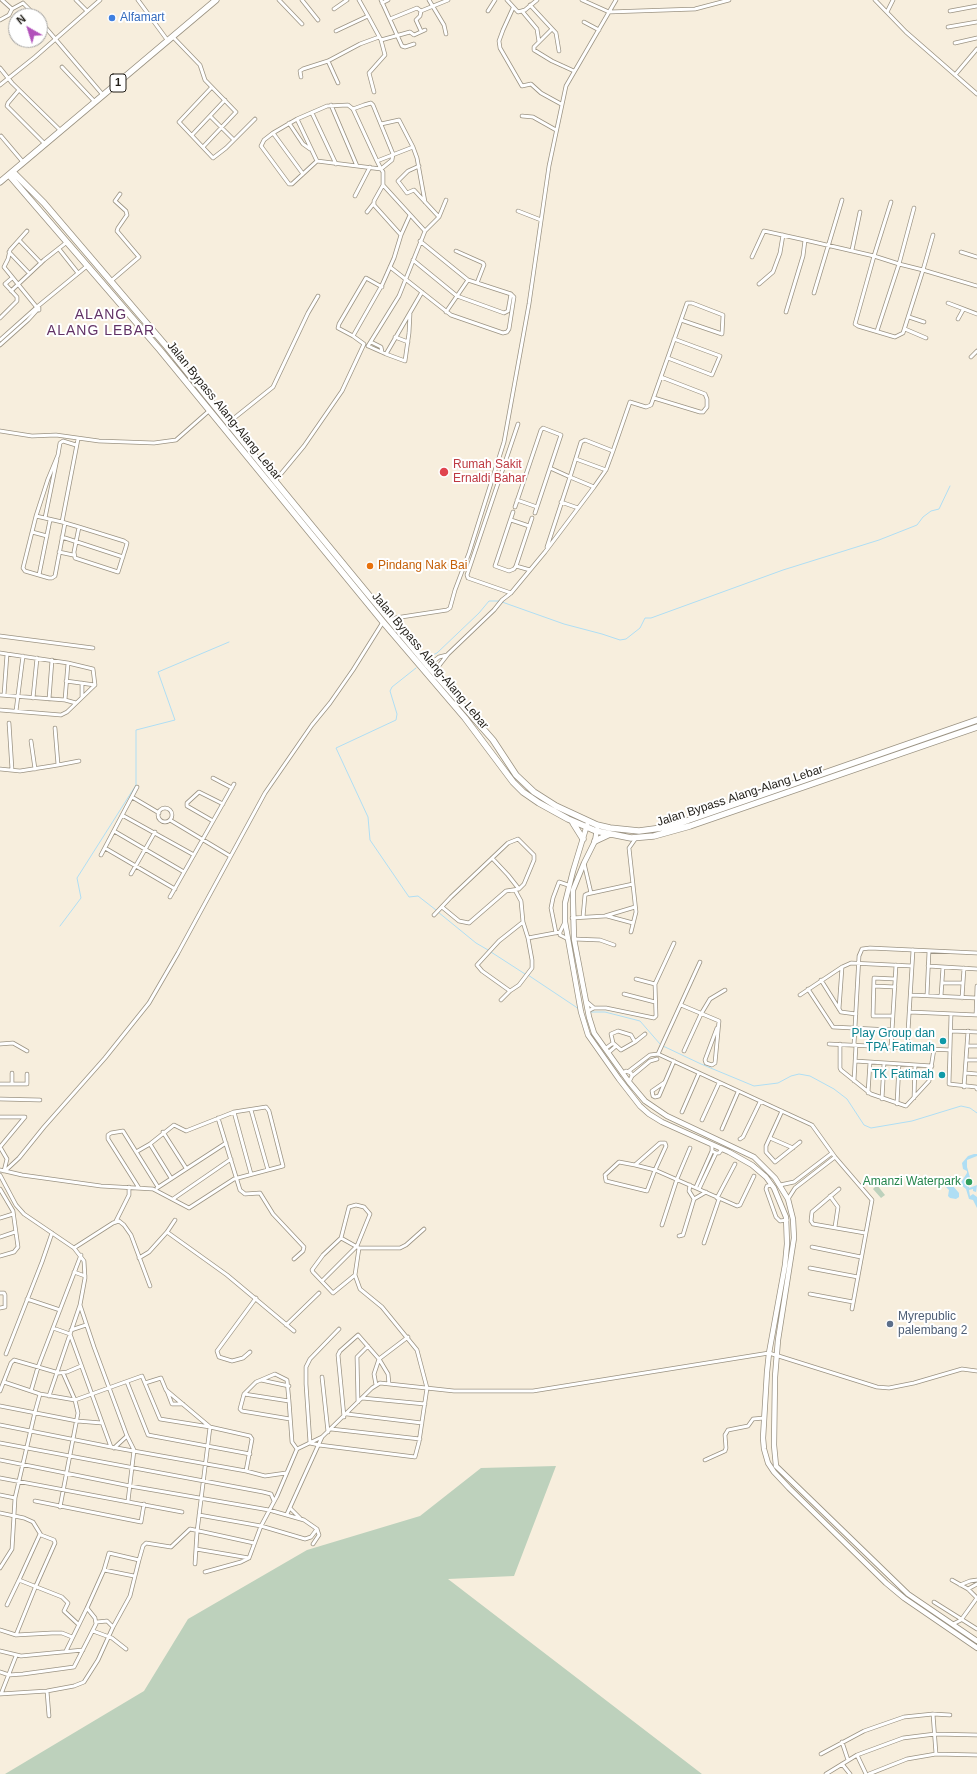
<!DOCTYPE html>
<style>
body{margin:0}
#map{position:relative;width:977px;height:1774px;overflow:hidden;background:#f7eedd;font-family:Arial,sans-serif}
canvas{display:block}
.north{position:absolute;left:8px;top:8px;width:40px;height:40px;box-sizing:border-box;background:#fff;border:1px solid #a6a5a2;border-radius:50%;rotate:321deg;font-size:11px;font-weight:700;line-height:16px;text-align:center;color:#201d17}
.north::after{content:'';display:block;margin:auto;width:14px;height:18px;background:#b151ba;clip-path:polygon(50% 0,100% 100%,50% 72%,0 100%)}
</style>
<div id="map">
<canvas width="977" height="1774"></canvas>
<div class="north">N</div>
</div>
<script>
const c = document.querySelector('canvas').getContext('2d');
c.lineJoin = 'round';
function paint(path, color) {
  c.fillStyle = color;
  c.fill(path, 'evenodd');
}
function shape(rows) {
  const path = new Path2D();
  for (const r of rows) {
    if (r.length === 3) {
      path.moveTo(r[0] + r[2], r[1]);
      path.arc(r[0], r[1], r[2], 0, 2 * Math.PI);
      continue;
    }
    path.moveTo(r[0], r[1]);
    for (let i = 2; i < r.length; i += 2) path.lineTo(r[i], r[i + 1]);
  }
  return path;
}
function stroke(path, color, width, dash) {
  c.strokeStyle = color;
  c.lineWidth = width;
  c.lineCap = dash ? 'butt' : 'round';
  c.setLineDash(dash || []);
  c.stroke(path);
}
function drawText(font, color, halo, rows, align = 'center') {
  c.font = font + ' Arial,sans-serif';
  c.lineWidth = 4;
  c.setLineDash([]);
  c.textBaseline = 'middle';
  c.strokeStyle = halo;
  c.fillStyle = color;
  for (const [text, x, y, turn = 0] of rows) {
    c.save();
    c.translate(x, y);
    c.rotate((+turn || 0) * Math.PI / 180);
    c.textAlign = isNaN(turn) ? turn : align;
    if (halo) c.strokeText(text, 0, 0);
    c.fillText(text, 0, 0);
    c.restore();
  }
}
paint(shape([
 [877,1185,885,1195,881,1198,873,1189],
 [556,1466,514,1576,448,1579,702,1774,5,1774,144,1691,188,1619,307,1550,420,1516,481,1468]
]), '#bdd1bc');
paint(shape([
 [974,1154,977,1154,977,1156,967,1160,967,1167,971,1181,969,1188,977,1185,976,1192,973,1191,973,1189,969,1190,970,1196,973,1194,977,1197,977,1208,973,1200,969,1199,966,1189,960,1184,967,1173,967,1171,963,1169,962,1163,968,1156],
 [950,1176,951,1176,954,1182,953,1186,959,1193,959,1197,956,1199,950,1198,948,1196,949,1190,943,1184]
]), '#afdef4');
stroke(shape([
 [502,602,564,624,602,634,620,640,626,639,640,628,645,618,651,618,783,570,879,540,917,525,923,517,931,511,939,509,950,486],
 [429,657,437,653,479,613,489,601,499,601],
 [416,668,392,687,390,691,397,714,396,720,336,748,368,817,370,840,409,897,418,896,436,910],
 [438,912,476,943,488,950],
 [60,926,81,898,77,878,136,785,136,730,175,720,158,672,229,642],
 [491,952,525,974],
 [528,975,579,1009],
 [589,1012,605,1012,640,1021,660,1044],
 [663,1046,701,1064,754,1086,778,1083,791,1076,799,1074,810,1076,834,1089,847,1099,864,1125,871,1128,912,1121,961,1106,970,1108,977,1113]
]), '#afdef4', 1);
const street = shape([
 [2,0,12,9],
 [76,0,87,11],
 [138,0,168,41],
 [279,0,302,24],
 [302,0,318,20],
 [381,0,402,46,405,47,414,44],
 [429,0,444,25,446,34],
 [507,0,518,12,525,10,537,0],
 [582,0,609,12,695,9,729,0],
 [875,0,906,32,977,94],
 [23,3,36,16],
 [382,3,388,0],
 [530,5,556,33,559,51],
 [513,8,503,30,499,41,500,48,522,86,531,84,541,93,561,104],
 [334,9,347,0],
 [421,11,420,16,416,20,421,31],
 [488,11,495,0],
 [522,11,537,29,539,42],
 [950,11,977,6],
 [887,12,893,0],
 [368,16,381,40,410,32,414,35,425,30],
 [390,19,417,8,421,11,448,0],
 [0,20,9,15,12,9,23,3],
 [40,21,103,95],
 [584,22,599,30],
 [948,27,977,22],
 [552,29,534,47,534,50,552,61,574,71],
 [336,31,368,16,359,0],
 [173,37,200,65,205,80,236,112,203,147],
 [955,43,977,38],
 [328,61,338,83],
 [62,67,95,102],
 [0,68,12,83,61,131],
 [955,75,977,49],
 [301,77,300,71,303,69,328,61,360,44,379,37],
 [0,85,35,57,100,0],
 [211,88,179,122,213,158,226,148,255,119],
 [19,90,8,103,7,106,45,144],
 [374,92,369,73,385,55,381,40],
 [331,105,357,166],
 [353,109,364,105,371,103,373,105,393,154,392,160,381,169,317,161,297,119,327,106,348,105,353,109,377,161,381,169,383,172,383,185,425,231,399,296,368,346],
 [312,113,336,164],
 [210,116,234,140],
 [522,116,533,117,556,130],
 [297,119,273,133,264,140,261,146,289,184,292,184,317,161],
 [289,123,303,144,310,149],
 [381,124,399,120,413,147],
 [273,133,303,174],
 [192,135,225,100],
 [1,136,23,162],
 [377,161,413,147,417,158,425,202],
 [419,166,408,171,398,181,407,193,414,190,439,217,425,231],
 [383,185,374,201,374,205,401,235],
 [355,196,370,167],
 [914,208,899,264,874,256,855,324,858,326,895,337,903,333,923,270,977,286],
 [518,211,541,220],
 [367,212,374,203],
 [439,217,446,200],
 [27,231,10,250,8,259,4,267,39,310],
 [19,240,41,263],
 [59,249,78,273],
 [852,250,860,212],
 [456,251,483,263,484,265,477,283],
 [9,252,29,273],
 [961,252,977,257],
 [752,257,764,231,805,240],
 [413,260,457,296,504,313,508,311,511,294,468,280,420,241],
 [390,267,451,315,503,333,507,332,509,329,514,297,511,294],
 [111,281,139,257,117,231,118,228,127,215,126,211,115,201,120,194],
 [759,284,773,272,780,253,783,235],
 [11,291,44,260,67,242],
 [814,293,842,200],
 [948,303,977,314],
 [446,312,468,280],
 [786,312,803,256,805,240,874,256,891,202],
 [909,317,924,322],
 [0,318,17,301,17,297,5,284,12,278],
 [958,319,963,310],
 [905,329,926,338],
 [877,331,899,264,923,270,933,235],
 [353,336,338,328,339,324,366,278,382,287],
 [395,337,408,342],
 [0,340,37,307,87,266],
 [371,342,381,347,382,352],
 [0,345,28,320,39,308],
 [368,346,386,354,422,292],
 [386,354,405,361,409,333,410,314],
 [971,357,977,351],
 [668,358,712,375,720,356,674,339],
 [654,398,700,412,703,412,707,407,707,399,705,394,661,377],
 [228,423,273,387,308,313,318,296],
 [0,431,32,436,56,435,99,441,154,443,176,440,210,410],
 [78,439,62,522,79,527,124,541,127,543,126,547,118,572,75,558,74,552,79,527],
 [613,451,630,402,646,407,651,405,687,303,692,303,723,315,722,334,681,320],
 [576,459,606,470],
 [275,481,304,446,342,391,364,344,353,336,382,285,394,258,401,235,410,215],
 [517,500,537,507],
 [561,502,578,508],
 [515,507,541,430,543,428,561,435,550,468],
 [513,512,495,566,509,571,514,569,516,566],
 [535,513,550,468,570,477,547,547],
 [36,516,62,522],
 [45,518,57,459],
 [511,520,529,526],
 [65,523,55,576,52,578,49,578,25,571,23,568,36,516,48,479,58,455,60,443,63,441,76,445],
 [32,532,47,536],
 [62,537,123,557],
 [59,552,73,555],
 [530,570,516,566,532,518],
 [39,575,50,520],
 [511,593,468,578,467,575,518,424],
 [391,621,395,618,447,610,450,608,455,590,469,553,504,442,529,304,549,166,566,86,616,0],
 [0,636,93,648],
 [0,653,68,663,93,669,95,685,67,712,61,715,0,710],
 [428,666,439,657,447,655],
 [434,672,448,654,494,610,502,600,511,593,545,552,591,491,594,487,606,470,613,451,585,440,581,442,570,477,594,487],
 [66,681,95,685],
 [82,683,82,697],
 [0,695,65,700,76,703],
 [4,695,7,654],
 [33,698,37,658],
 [49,699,52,660],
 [65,700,68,663],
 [16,711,23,656],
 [9,723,12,770],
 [31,741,35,769],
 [58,765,79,761],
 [0,769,20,771,58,765,55,728],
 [213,778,232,788],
 [132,797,159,813],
 [165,815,7],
 [122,815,194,855],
 [170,820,230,856],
 [213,821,187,806,187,803,199,792,223,804],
 [114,831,184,872],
 [105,848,175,889],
 [101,855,137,787],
 [492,858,508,875,519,889],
 [584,863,591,893],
 [131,874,155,832],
 [170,897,234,784],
 [434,915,451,897,508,843,518,839,534,855,534,860,524,884,519,889,506,891,469,923,459,921,442,907],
 [607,916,633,923],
 [583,917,585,895,587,894,633,884],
 [572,918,605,916,635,907],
 [565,922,560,932,560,935,568,939],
 [631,932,636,912,629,848,636,838],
 [556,933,551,908,553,898,559,882,568,885],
 [528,938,560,932],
 [574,939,600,940,614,945],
 [928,966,977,969],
 [636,979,655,984],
 [821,980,841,1012,856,1014],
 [942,983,963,983],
 [874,986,895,987],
 [808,989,833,1027,892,1030],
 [510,991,519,985,532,968,532,960,528,938,523,922],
 [624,994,655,1002],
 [800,995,842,967,851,963,912,966],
 [911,995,976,998],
 [927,995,929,951],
 [941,996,943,967],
 [962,998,964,968],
 [501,1000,510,991,482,971,477,965,499,941,523,922,521,901,515,890],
 [587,1002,594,1008,588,1011],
 [681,1005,719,1021,715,1063,712,1065,706,1063,705,1060,717,1028],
 [594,1008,606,1008,654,1018,656,1016,655,984,674,943],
 [839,1009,842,967],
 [910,1012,977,1015],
 [951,1014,949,1084,976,1087,977,1089],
 [976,1015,977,986],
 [893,1016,873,1016,874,978,895,979],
 [951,1031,977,1032],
 [635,1042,631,1035,618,1031,611,1034,613,1043,621,1050,635,1042,645,1034],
 [0,1044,13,1043,27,1051],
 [829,1044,950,1050],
 [840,1044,840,1068,841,1070,871,1094,906,1106,929,1081,934,1049],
 [854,1045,859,956,862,949,870,948,977,953],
 [967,1046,977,1046],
 [891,1047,896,965],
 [907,1048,913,950],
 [605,1049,613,1043],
 [684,1051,701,1014,710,999,725,990],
 [608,1053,616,1046],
 [658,1054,700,962],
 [966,1060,977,1060],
 [855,1061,932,1066],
 [629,1071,650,1055,658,1054,812,1125,835,1157,872,1200,852,1309],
 [12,1073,12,1084],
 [623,1073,626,1071,631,1073,632,1076,629,1082],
 [966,1073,977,1074],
 [632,1076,650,1061,657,1059],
 [854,1081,856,1045],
 [665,1082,652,1091,653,1096,655,1097,659,1096,674,1061],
 [0,1084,27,1084,27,1074],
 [964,1087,968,1031],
 [868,1093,870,1062],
 [914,1098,915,1065],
 [0,1099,40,1100],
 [882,1099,884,1063],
 [897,1104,899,1064],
 [251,1110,268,1170],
 [782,1111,766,1146,766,1152,775,1162,800,1142],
 [234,1112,251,1174],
 [682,1112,699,1073],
 [0,1117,25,1117,0,1147],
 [218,1118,240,1190,245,1194,260,1193,273,1214,304,1247,303,1251,294,1259],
 [702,1120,719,1083],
 [722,1129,738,1092],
 [163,1132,186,1168],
 [770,1138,793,1148],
 [740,1139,743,1137,760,1102],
 [150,1144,171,1178],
 [712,1145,712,1151,716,1153,719,1153,722,1149],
 [0,1147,7,1159,4,1171],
 [635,1165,655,1170,666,1146,665,1143,660,1143,635,1165,619,1162,605,1175,606,1181,647,1191,655,1170,737,1206,740,1205,754,1176],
 [0,1170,5,1171,19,1158,44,1127,105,1058,149,1003,178,953,265,793,312,725,330,703,353,670,383,622],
 [5,1171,22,1175,101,1186,153,1189,189,1208,234,1179,283,1166,269,1111,266,1107,234,1112,186,1131,174,1125,150,1144,136,1152],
 [0,1175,16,1205,24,1214,74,1248,84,1261,85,1278,80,1305,94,1347,127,1436,134,1450,128,1501],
 [772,1185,767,1186,766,1189,776,1217,780,1221,787,1220],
 [780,1185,794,1182,832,1153],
 [696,1187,712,1151],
 [139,1188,108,1139,108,1135,111,1133,123,1131,158,1187],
 [157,1188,226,1143],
 [0,1189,13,1211,18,1247,14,1252,0,1256],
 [699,1189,716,1153],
 [839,1189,812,1212,811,1221,813,1224,865,1233],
 [830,1196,838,1207,835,1227],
 [717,1198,735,1164],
 [173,1199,231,1159],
 [694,1199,706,1192],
 [788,1199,795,1188,835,1157],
 [0,1218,13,1214],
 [116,1221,129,1195,129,1187],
 [662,1225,677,1179,690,1148],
 [167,1232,227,1275,294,1331],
 [679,1236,683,1235,694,1199,689,1191,690,1185],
 [0,1237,15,1232],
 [341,1238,359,1248,400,1248,406,1245,424,1229],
 [704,1243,719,1199],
 [812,1247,861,1257],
 [74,1248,113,1223,119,1221,124,1225,131,1235,150,1286],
 [139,1258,149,1252,167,1232,175,1220],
 [810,1268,858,1277],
 [74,1272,85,1276],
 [355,1275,359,1248],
 [322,1281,357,1246,370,1214,364,1207,356,1205,349,1207,341,1238,323,1255,312,1270,313,1272,333,1293,355,1275,360,1289,382,1307,417,1350,427,1388,419,1442,415,1457,319,1445,310,1443,306,1384,306,1367,310,1359,339,1329],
 [0,1293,4,1293,5,1295,5,1307,0,1308],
 [810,1294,853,1302],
 [27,1299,60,1310],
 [286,1325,319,1293],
 [53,1328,70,1334,111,1447],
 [71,1330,86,1325],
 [250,1352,243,1358,232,1361,219,1357,217,1351,256,1298],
 [6,1354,42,1262,52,1233],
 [322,1377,328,1432],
 [261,1380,275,1374,287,1380,289,1401],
 [4,1382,40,1394,75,1400,142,1376,160,1419,210,1427,250,1436,252,1439,246,1471],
 [127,1382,148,1435,250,1454],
 [145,1383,161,1378,166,1390,210,1427,197,1532,195,1564],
 [389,1384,388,1374,379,1359,408,1337],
 [289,1386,261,1380,256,1382,244,1394,240,1409,242,1411,290,1419],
 [0,1391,11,1363,14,1360,59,1373,67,1372,81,1366],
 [31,1391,38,1367,81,1255],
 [167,1391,172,1404,183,1404],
 [244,1394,289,1401,292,1442,297,1449],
 [49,1396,80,1305],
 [362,1398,425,1404],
 [358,1402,357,1357,368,1346],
 [0,1406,77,1421,102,1423],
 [347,1414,422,1423],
 [344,1417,338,1355,340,1351,358,1335,379,1359,374,1374,376,1385],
 [0,1425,111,1447,246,1471,265,1476,286,1473],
 [331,1429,420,1439],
 [0,1443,263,1492,271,1494,274,1501],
 [114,1448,127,1436],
 [0,1460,130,1486,269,1510,304,1520,317,1529],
 [705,1460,725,1451,726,1448,725,1435,728,1430,748,1426,753,1419,764,1418],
 [0,1478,182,1512],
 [0,1495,15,1498],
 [35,1501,141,1522,144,1504],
 [60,1507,78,1413,75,1400,63,1373],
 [290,1508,300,1518],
 [0,1513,24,1518,33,1522,41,1535,54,1540,55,1543,35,1588,16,1635],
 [287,1514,322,1437],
 [199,1515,261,1526,305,1539,311,1537,317,1529,319,1535,313,1544],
 [40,1534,19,1580,62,1597,68,1603,64,1611,78,1624],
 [196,1549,249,1558],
 [0,1568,12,1549,15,1498,35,1412,40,1394],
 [104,1570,109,1553,139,1560,143,1546,146,1543,171,1547,190,1529,254,1543],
 [205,1572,241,1562,249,1558,261,1526,277,1496,297,1449,322,1437,372,1388,380,1383,454,1391,533,1391,769,1353,877,1387,889,1388,914,1383,962,1369,977,1371],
 [952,1580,968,1589,977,1598],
 [960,1585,970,1581,977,1580],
 [968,1589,977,1584],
 [934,1602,977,1629],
 [7,1605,19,1580],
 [97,1622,107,1621,113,1627,130,1596,139,1560],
 [953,1624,961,1620,977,1598],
 [0,1630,16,1635,52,1633,62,1633,72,1637],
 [93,1631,112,1638,126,1649],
 [0,1651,21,1656,83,1650],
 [66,1651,87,1608],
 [0,1672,9,1675,23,1674,74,1667,96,1624,95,1618,87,1608,104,1570,134,1576],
 [47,1691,49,1716],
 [0,1694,47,1691,74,1686,84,1682,98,1660,113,1627],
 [1,1694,16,1656],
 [933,1714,936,1754],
 [842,1742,848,1760],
 [821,1754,864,1731,904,1717,933,1714,950,1715],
 [857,1755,866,1774],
 [842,1764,850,1774],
 [826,1774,857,1755,903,1738,935,1734,977,1735],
 [869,1774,907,1759,936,1754,977,1755]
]);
const secondary = shape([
 [587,825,573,871,565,903,565,922,568,939,581,1012,588,1035,619,1079,640,1106,649,1114,662,1122,729,1152,752,1165,766,1177,774,1188,786,1217,787,1244,785,1265,769,1353,767,1372,763,1438,764,1449,768,1463,774,1472,789,1488,886,1583,904,1598,977,1648],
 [597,829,595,841,584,863,573,890,573,901,574,939,589,1017,594,1033,629,1082,645,1101,667,1116,754,1157,775,1178,788,1199,793,1219,794,1238,778,1340,775,1377,774,1445,776,1466,908,1594,977,1641]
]);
const highway = shape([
 [13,172,44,203,167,347,275,481,368,594,428,666,493,740,516,775,534,792,556,806,597,825,610,828,639,831,669,827,977,720],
 [9,175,160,350,383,622,465,718,513,782,523,792,539,803,568,819,596,831,631,838,654,836,690,826,977,727],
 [0,182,216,0],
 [573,823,583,839],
 [595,841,610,834]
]);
stroke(street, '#9b9383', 4.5);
stroke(secondary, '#9b9383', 6);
stroke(highway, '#9b9383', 7);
stroke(street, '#fff', 3);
stroke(secondary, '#fff', 4.5);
stroke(highway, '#fff', 5.5);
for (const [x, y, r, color] of [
 [112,18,4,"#3f7fe0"],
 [444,472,5,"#e0444e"],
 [370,566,4,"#e8710a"],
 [943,1041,4,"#0f9aa8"],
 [942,1075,4,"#0f9aa8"],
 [969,1182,4,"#2e9e5b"],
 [890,1324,4,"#5c6f8a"]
]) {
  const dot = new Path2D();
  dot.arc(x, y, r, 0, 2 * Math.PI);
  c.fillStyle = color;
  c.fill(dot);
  stroke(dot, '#fff', 1.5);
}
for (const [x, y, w] of [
 [118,83,16]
]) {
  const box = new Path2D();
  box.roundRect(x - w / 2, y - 9, w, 18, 3);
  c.fillStyle = '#fff';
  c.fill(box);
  stroke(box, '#201d17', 1);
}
drawText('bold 11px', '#201d17', null, [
 ["1",118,83]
]);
drawText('12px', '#366cbe', '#fff', [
 ["Alfamart",120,18]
], 'left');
drawText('12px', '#201d17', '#fff', [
 ["Jalan Bypass Alang-Alang Lebar",224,411,51],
 ["Jalan Bypass Alang-Alang Lebar",430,661,50],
 ["Jalan Bypass Alang-Alang Lebar",740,796,-18]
]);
drawText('12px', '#be3a42', '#fff', [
 ["Rumah Sakit",453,465],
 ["Ernaldi Bahar",453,479]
], 'left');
drawText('12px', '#c56008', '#fff', [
 ["Pindang Nak Bai",378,566]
], 'left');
drawText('12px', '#0d838f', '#fff', [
 ["Play Group dan",935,1034],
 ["TPA Fatimah",935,1048],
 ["TK Fatimah",934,1075]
], 'right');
drawText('12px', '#27864d', '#fff', [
 ["Amanzi Waterpark",961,1182]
], 'right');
drawText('12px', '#4e5e75', '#fff', [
 ["Myrepublic",898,1317],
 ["palembang 2",898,1331]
], 'left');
c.letterSpacing = '1px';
drawText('14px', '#623366', '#fff', [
 ["ALANG",101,315],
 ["ALANG LEBAR",101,331]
]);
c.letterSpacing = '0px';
</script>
